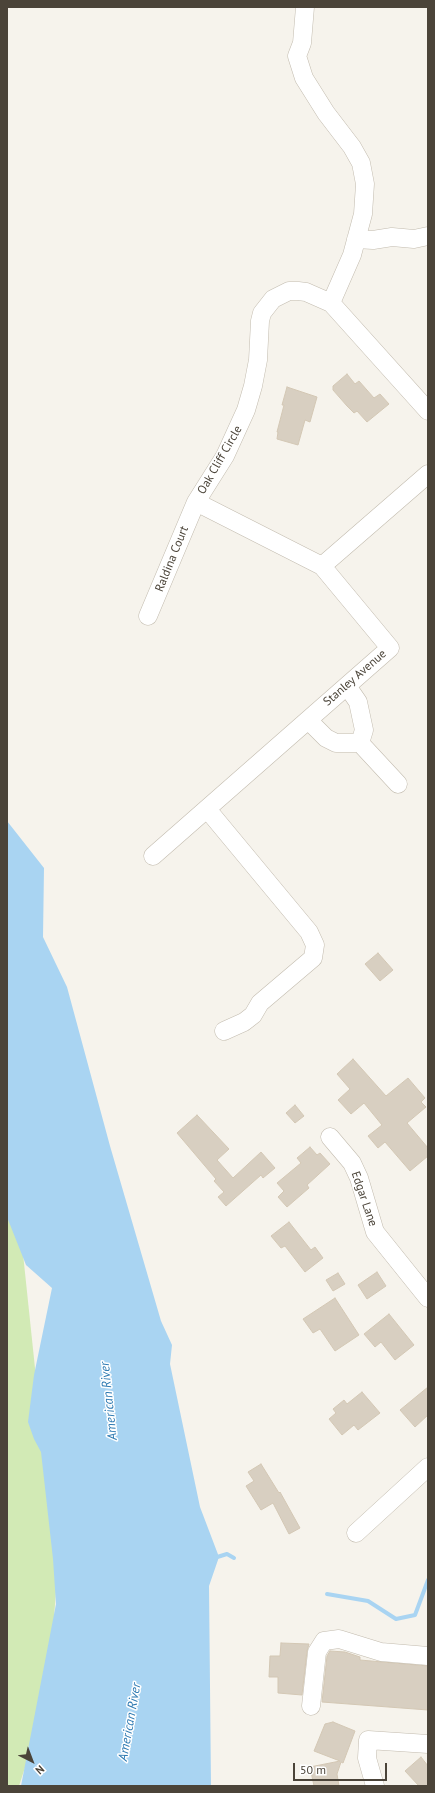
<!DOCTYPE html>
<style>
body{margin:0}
#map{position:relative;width:435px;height:1793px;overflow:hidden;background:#f6f3ec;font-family:"PT Sans",sans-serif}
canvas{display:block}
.frame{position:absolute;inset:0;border:8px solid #4b4439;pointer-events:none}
.north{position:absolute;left:12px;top:1741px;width:40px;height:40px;-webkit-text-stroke:3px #fff;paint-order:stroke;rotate:138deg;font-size:11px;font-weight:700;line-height:16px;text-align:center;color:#4b4439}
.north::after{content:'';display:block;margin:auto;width:14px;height:18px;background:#4b4439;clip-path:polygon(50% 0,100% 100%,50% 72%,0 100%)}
.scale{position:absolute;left:293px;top:1763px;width:94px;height:18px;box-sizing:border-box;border:2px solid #4b4439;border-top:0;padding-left:5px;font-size:12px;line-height:14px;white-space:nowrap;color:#4b4439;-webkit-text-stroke:3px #fff;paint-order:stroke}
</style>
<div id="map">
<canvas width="435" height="1793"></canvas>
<div class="frame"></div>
<div class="north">N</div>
<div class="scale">50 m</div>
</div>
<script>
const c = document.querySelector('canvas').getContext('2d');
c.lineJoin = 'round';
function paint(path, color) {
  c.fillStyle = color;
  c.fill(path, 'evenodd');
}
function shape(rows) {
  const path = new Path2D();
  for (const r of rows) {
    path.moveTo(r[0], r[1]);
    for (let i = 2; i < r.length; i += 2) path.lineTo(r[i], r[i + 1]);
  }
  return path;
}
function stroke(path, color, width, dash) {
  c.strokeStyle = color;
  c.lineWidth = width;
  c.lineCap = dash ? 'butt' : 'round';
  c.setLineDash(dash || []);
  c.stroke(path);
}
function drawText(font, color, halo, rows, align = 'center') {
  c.font = font + ' "PT Sans",sans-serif';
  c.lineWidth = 3;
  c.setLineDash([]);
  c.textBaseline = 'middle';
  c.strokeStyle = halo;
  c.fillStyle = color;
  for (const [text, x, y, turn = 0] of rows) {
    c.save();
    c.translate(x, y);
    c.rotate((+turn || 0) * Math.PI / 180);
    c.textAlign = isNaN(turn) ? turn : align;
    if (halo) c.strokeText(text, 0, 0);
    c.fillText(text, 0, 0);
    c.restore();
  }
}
paint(shape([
 [7,1188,20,1225,57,1578,48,1697,19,1786,7,1786]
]), '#d2eab5');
paint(shape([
 [7,821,44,868,43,937,67,987,110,1146,161,1321,172,1345,170,1364,200,1507,219,1557,209,1586,211,1786,21,1786,56,1604,53,1559,41,1452,34,1439,28,1422,34,1375,52,1288,26,1265,7,1217]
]), '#a9d4f2');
stroke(shape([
 [214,1558,227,1554,234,1558],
 [327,1594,368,1601,396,1619,415,1615,428,1580]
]), '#a9d4f2', 4);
const building = shape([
 [347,374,355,384,359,381,374,398,380,394,389,404,367,422,357,411,354,413,347,406,333,390,333,386,347,374],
 [287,387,317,397,310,422,305,420,298,445,277,439,278,432,277,432,284,405,282,405,287,387],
 [378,953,393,970,380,981,365,964,378,953],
 [353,1059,386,1096,408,1078,425,1098,421,1102,426,1107,407,1123,428,1148,428,1156,410,1171,385,1142,378,1148,368,1136,382,1125,364,1103,351,1114,338,1100,350,1089,337,1074,353,1059],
 [295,1105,304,1116,295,1123,286,1113,295,1105],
 [197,1115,229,1149,217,1160,233,1178,261,1152,275,1168,263,1178,261,1175,226,1206,218,1197,224,1192,214,1181,216,1179,177,1133,197,1115],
 [310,1147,317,1155,320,1153,330,1164,307,1185,309,1188,287,1207,278,1197,284,1191,277,1183,301,1163,297,1158,310,1147],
 [289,1222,311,1250,315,1247,323,1258,305,1272,285,1246,281,1248,271,1236,289,1222],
 [377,1272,386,1286,367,1299,358,1285,377,1272],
 [338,1273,345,1284,333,1291,326,1280,338,1273],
 [335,1298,359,1335,335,1351,320,1329,313,1333,303,1319,335,1298],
 [389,1314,414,1345,395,1360,381,1342,375,1347,364,1334,389,1314],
 [428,1387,428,1415,415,1427,400,1410,428,1387],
 [362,1392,380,1413,358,1430,354,1425,342,1435,329,1419,336,1413,333,1409,344,1400,347,1404,362,1392],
 [261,1464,279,1493,280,1492,300,1528,289,1534,273,1503,261,1510,246,1486,254,1481,248,1472,261,1464],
 [281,1643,309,1644,307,1651,302,1695,278,1693,278,1677,269,1677,270,1656,280,1656,281,1643],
 [330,1651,345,1652,360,1657,360,1660,428,1666,428,1710,322,1702,327,1656,330,1651],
 [333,1722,355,1731,343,1763,341,1762,337,1774,339,1786,314,1786,310,1767,340,1761,314,1751,325,1724,333,1722],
 [421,1757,428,1766,428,1786,419,1786,405,1771,421,1757]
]);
paint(building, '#d8cfc1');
stroke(building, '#d3c7b4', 1);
const minor = shape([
 [305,7,302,43,297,56,304,78,326,113,352,147,361,163,365,184,363,214,352,255,331,303],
 [356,239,373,240,392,237,414,239,428,236],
 [322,566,428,474],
 [148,616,196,502,225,456,246,410,253,386,258,360,260,321,262,313,273,299,289,291,298,291,306,292,331,303,428,411],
 [308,720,326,738,336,743,360,743,364,730,358,702,347,686],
 [360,743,398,784],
 [207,809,309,932,315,945,313,958,260,1003,253,1015,244,1022,224,1031],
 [153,856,390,648,322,566,196,502],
 [330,1137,352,1163,359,1178,375,1232,428,1298],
 [356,1533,428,1467],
 [311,1706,317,1652,324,1641,339,1639,381,1652,428,1656],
 [375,1786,367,1758,368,1740,428,1744]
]);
stroke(minor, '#c2bbae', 19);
stroke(minor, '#fff', 18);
drawText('12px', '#4b4439', '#fff', [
 ["Oak Cliff Circle",220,460,-60],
 ["Raldina Court",172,559,-68],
 ["Stanley Avenue",355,678,-41],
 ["Edgar Lane",364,1199,71]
]);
drawText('italic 13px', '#2e7ab2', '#fff', [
 ["American River",109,1401,-96],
 ["American River",130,1722,-80]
]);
</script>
